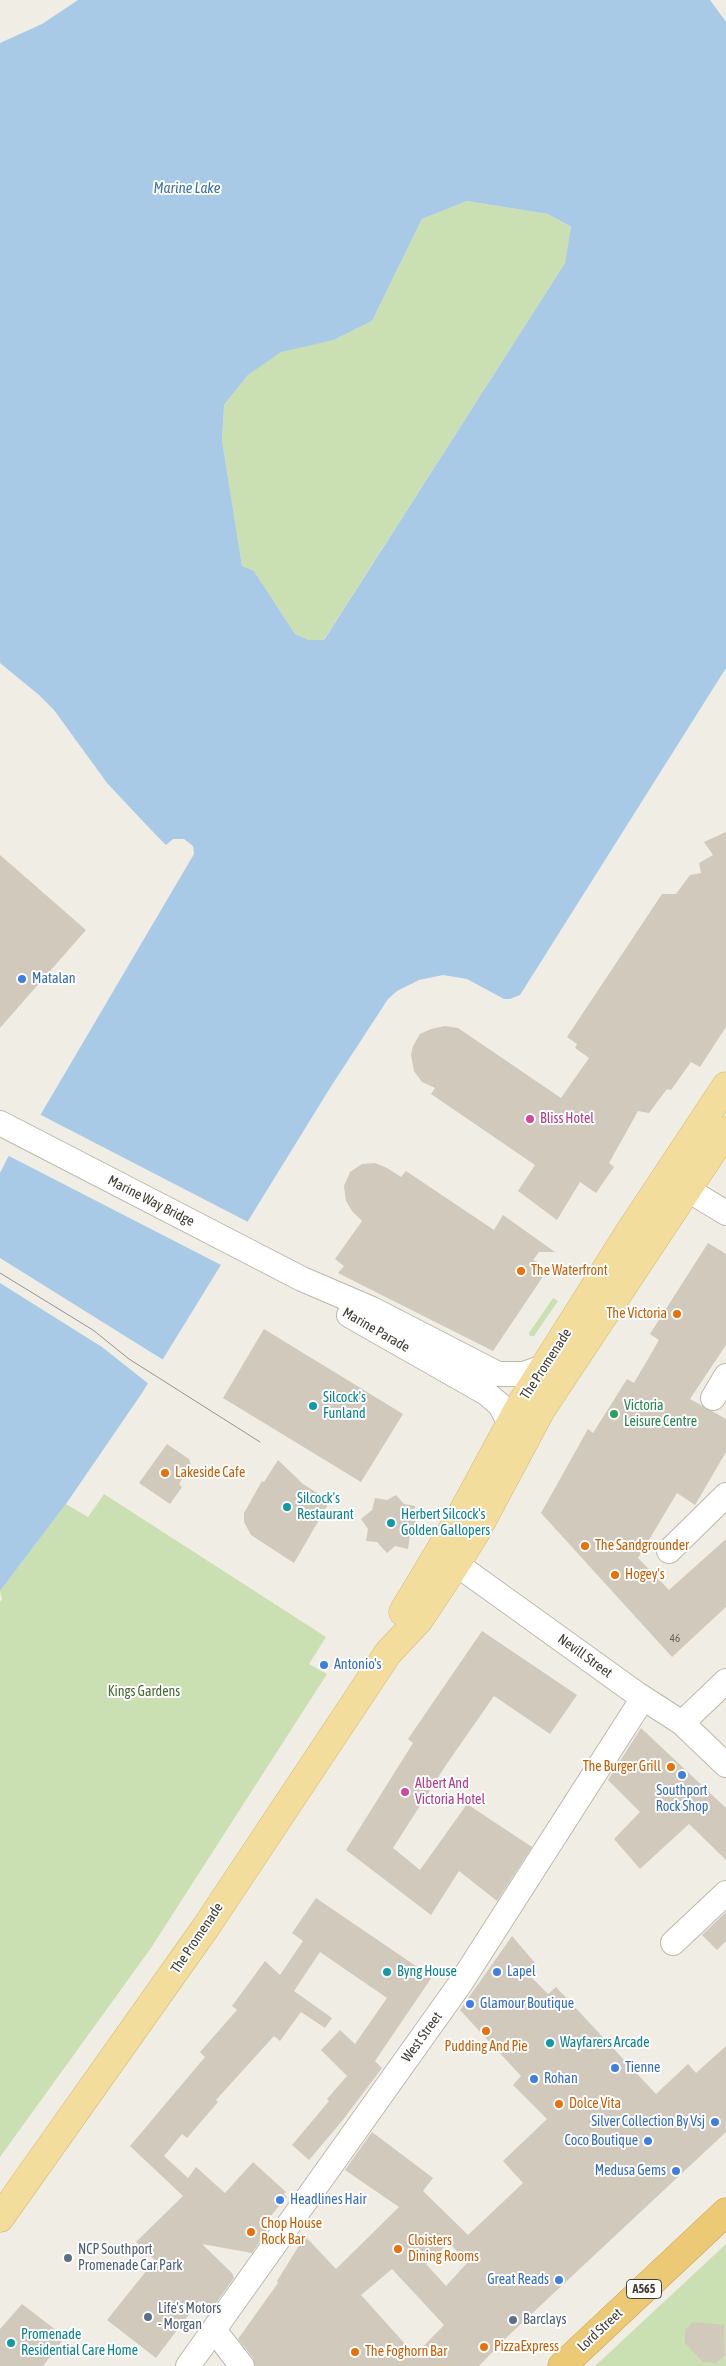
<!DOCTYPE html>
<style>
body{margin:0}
canvas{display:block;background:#f0ede5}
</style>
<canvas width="726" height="2366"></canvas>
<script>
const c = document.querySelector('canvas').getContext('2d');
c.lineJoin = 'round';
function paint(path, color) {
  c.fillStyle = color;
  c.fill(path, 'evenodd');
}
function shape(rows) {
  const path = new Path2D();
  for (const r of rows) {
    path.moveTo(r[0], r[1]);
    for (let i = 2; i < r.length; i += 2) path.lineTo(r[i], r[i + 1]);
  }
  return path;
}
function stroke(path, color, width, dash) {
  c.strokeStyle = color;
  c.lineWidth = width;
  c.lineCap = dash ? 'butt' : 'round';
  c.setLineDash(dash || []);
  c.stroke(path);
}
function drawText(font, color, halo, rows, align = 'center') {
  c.font = font + ' "Asap Condensed",sans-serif';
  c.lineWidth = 4;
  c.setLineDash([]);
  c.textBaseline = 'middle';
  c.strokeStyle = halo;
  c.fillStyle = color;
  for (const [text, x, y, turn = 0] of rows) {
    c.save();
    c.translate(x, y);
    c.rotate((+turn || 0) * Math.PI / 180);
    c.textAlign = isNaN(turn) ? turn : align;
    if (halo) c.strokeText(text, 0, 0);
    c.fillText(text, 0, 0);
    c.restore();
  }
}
paint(shape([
 [467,201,548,214,572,228,565,263,323,641,309,640,295,634,254,571,242,566,222,440,224,405,248,375,281,351,334,340,372,321,422,219],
 [553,1298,558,1301,534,1336,530,1336,529,1333],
 [104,1494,326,1637,309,1664,327,1674,151,1948,0,2157,0,1602,2,1599,0,1591,66,1504,88,1517],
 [726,2244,726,2366,595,2366]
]), '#cae0b2');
paint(shape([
 [78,0,710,0,726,22,726,668,520,995,510,999,504,999,467,979,443,975,419,980,397,991,388,999,330,1088,142,1393,66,1504,0,1591,0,1173,8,1157,28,1136,194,854,193,846,184,839,173,839,166,845,154,833,107,783,54,710,39,695,0,663,0,43,42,24],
 [467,201,548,214,571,227,565,263,324,640,309,640,295,634,254,571,242,566,222,440,224,405,248,375,281,352,334,340,372,321,422,219]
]), '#a8cae6');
paint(shape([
 [39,1114,250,1223,223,1266,7,1155,26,1135],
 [0,1258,165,1361,150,1385,102,1347,0,1283]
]), '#f0ede5');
paint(shape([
 [726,832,726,1027,700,1067,691,1062,671,1090,667,1089,649,1113,638,1111,609,1163,614,1167,596,1193,580,1182,557,1220,518,1191,535,1165,431,1094,435,1088,422,1082,414,1071,411,1055,413,1046,420,1034,431,1029,445,1026,458,1028,561,1098,589,1058,575,1048,577,1044,567,1037,662,894,676,894,690,875,701,873,699,863,713,855,704,842],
 [0,855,86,930,0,1028],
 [375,1163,387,1168,401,1177,406,1171,494,1230,503,1215,555,1252,539,1252,533,1260,548,1269,493,1351,338,1273,344,1266,335,1259,362,1221,352,1211,346,1201,344,1186,350,1172,362,1164],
 [708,1243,726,1254,726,1345,690,1399,726,1419,726,1452,695,1505,677,1493,638,1558,669,1590,726,1539,726,1607,672,1657,541,1513,588,1429,593,1433,627,1379,634,1383,659,1340,650,1334],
 [264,1329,403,1414,361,1482,223,1398],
 [167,1444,189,1459,191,1465,179,1484,182,1487,170,1504,139,1483],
 [278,1460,303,1484,330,1501,294,1563,251,1535,244,1522,244,1513,262,1481,264,1482],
 [396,1495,404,1504,415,1506,413,1518,420,1528,410,1535,408,1549,395,1546,387,1553,377,1542,366,1541,368,1529,361,1519,372,1510,375,1498,387,1500],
 [482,1631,577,1695,550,1734,494,1696,446,1765,393,1848,420,1870,467,1804,532,1847,497,1901,459,1871,431,1915,346,1850,413,1743,408,1739],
 [641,1728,726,1808,726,1860,689,1824,640,1869,614,1839,640,1812,608,1780],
 [316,1898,432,1977,375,2061,382,2068,342,2121,309,2160,292,2145,329,2101,327,2099,347,2076,321,2050,340,2030,355,2044,387,1998,320,1952,294,1991,332,2018,325,2028,301,2012,280,2041,274,2036,216,2100,218,2102,187,2138,182,2134,164,2156,188,2178,196,2167,225,2193,253,2162,286,2192,284,2194,287,2197,262,2226,267,2231,252,2253,202,2244,232,2273,234,2278,213,2307,199,2301,156,2358,107,2320,155,2260,136,2242,183,2196,130,2146,205,2057,200,2052,237,2010,232,2006,265,1961,280,1975,303,1941,292,1933],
 [726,1912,726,1941,717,1950,702,1935],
 [512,1936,536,1964,527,1973,548,1994,556,1987,656,2094,688,2064,696,2073,726,2046,726,2132,508,2336,479,2366,255,2366,253,2358,238,2339,278,2283,277,2281,305,2236,336,2269,399,2207,345,2170,372,2132,433,2178,423,2191,468,2235,523,2183,503,2161,547,2119,513,2085,521,2076,460,2010],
 [449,2243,468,2262,446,2286,426,2264],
 [392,2269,444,2325,415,2355,361,2295],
 [22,2304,65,2337,43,2366,0,2366,0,2329],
 [693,2322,724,2325,725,2355,716,2363,703,2362,685,2343,685,2330]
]), '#d0c9bc');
const minor = shape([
 [0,1123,302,1279,372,1309,498,1374,524,1374,546,1366],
 [669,1185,698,1196,726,1213],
 [349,1315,486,1393,500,1405,510,1424,525,1418],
 [713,1398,726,1376],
 [669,1551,726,1495],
 [441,1553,637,1694,682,1723,726,1765],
 [682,1723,726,1681],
 [673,1943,726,1893],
 [214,2330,242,2366],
 [188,2366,460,1984,643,1698]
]);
const major = shape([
 [403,1612,460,1517,522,1402,630,1231,726,1086],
 [0,2218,206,1927,388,1653,419,1620,456,1564,476,1532,541,1410,726,1131]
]);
const highway = shape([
 [562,2366,726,2212]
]);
stroke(minor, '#bdb8ac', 26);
stroke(major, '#d4ba6f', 29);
stroke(highway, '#c99e46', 29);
stroke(minor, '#fff', 24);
stroke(major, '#f2dd9d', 28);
stroke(highway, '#ecc974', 28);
stroke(shape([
 [0,1273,93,1330,129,1359,260,1442]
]), '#949494', 1);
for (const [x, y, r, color] of [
 [22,979,5,"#3f7fe0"],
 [530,1119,5,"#d1479c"],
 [521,1271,5,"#e8710a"],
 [677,1314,5,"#e8710a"],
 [313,1406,5,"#0f9aa8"],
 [614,1414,5,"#2e9e5b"],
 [165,1473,5,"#e8710a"],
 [287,1507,5,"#0f9aa8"],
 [391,1523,5,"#0f9aa8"],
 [585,1546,5,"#e8710a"],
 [615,1575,5,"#e8710a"],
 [324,1665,5,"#3f7fe0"],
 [671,1767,5,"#e8710a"],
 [682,1775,5,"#3f7fe0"],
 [405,1792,5,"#d1479c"],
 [387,1972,5,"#0f9aa8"],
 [497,1972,5,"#3f7fe0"],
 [470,2004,5,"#3f7fe0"],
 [486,2031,5,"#e8710a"],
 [550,2043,5,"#0f9aa8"],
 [615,2068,5,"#3f7fe0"],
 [534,2079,5,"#3f7fe0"],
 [559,2104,5,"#e8710a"],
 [715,2122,5,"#3f7fe0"],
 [648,2141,5,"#3f7fe0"],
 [676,2171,5,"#3f7fe0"],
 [280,2200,5,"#3f7fe0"],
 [251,2232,5,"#e8710a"],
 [398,2249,5,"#e8710a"],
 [68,2258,5,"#5c6f8a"],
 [559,2280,5,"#3f7fe0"],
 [148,2317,5,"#5c6f8a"],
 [513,2320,5,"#5c6f8a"],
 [11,2343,5,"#0f9aa8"],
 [484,2347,5,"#e8710a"],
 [355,2352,5,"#e8710a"]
]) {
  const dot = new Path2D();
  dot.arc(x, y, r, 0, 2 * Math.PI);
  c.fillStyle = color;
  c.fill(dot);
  stroke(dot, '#fff', 2);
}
drawText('11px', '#666057', null, [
 ["46",675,1639]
]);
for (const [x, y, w] of [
 [644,2289,35]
]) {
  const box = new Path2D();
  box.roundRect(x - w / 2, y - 9.5, w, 19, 4);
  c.fillStyle = '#fff';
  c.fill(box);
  stroke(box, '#423d35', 1);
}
drawText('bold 12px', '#423d35', null, [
 ["A565",644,2289]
]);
drawText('14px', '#366cbe', '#fff', [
 ["Matalan",32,979],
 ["Antonio's",334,1665],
 ["Southport",682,1791,"center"],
 ["Rock Shop",682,1807,"center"],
 ["Lapel",507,1972],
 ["Glamour Boutique",480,2004],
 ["Tienne",625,2068],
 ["Rohan",544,2079],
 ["Silver Collection By Vsj",705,2122,"right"],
 ["Coco Boutique",638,2141,"right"],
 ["Medusa Gems",666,2171,"right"],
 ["Headlines Hair",290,2200],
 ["Great Reads",549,2280,"right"]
], 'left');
drawText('14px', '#b23c85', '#fff', [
 ["Bliss Hotel",540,1119],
 ["Albert And",415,1784],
 ["Victoria Hotel",415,1800]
], 'left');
drawText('14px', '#423d35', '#fff', [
 ["Marine Way Bridge",151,1201,27],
 ["Marine Parade",376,1330,30],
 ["The Promenade",546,1364,-57],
 ["Nevill Street",585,1656,36],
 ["The Promenade",197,1938,-56],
 ["West Street",422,2037,-54],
 ["Lord Street",600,2330,-43]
]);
drawText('14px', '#c56008', '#fff', [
 ["The Waterfront",531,1271],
 ["The Victoria",667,1314,"right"],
 ["Lakeside Cafe",175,1473],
 ["The Sandgrounder",595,1546],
 ["Hogey's",625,1575],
 ["The Burger Grill",661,1767,"right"],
 ["Pudding And Pie",486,2047,"center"],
 ["Dolce Vita",569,2104],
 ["Chop House",261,2224],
 ["Rock Bar",261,2240],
 ["Cloisters",408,2241],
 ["Dining Rooms",408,2257],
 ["PizzaExpress",494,2347],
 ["The Foghorn Bar",365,2352]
], 'left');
drawText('14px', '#0d838f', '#fff', [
 ["Silcock's",323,1398],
 ["Funland",323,1414],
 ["Silcock's",297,1499],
 ["Restaurant",297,1515],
 ["Herbert Silcock's",401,1515],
 ["Golden Gallopers",401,1531],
 ["Byng House",397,1972],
 ["Wayfarers Arcade",560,2043],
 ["Promenade",21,2335],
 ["Residential Care Home",21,2351]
], 'left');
drawText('14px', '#27864d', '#fff', [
 ["Victoria",624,1406],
 ["Leisure Centre",624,1422]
], 'left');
drawText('14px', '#456c30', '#fff', [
 ["Kings Gardens",144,1692]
]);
drawText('14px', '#4e5e75', '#fff', [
 ["NCP Southport",78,2250],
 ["Promenade Car Park",78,2266],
 ["Life's Motors",158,2309],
 ["- Morgan",158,2325],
 ["Barclays",523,2320]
], 'left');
drawText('italic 15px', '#3c72a0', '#fff', [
 ["Marine Lake",187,188]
]);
</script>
